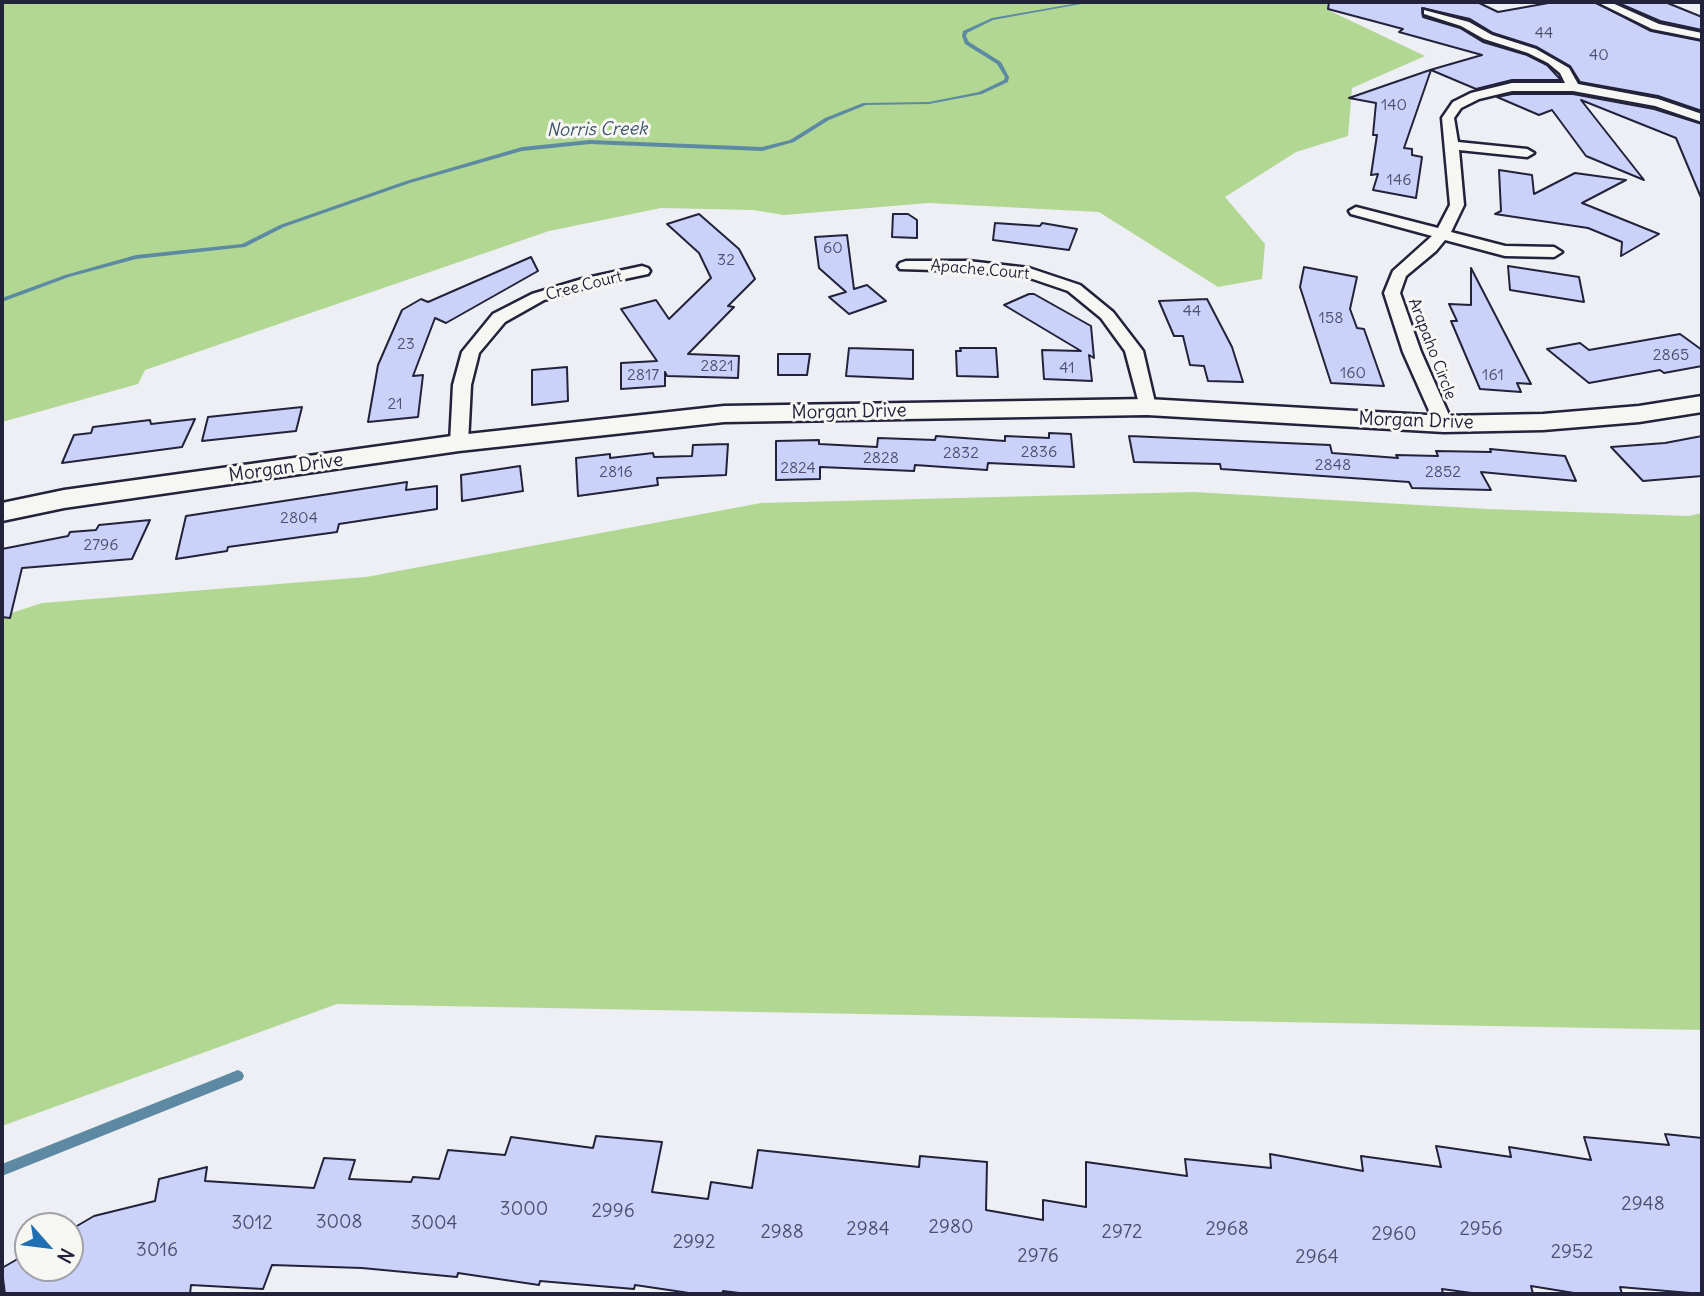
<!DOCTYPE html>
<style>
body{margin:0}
#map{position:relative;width:1704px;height:1296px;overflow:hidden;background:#edeff4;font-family:Delius,sans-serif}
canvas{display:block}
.frame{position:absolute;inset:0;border:4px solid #22223b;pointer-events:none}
.north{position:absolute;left:14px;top:1212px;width:70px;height:70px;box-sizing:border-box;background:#f6f6f2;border:2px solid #a1a1a9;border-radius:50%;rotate:118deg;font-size:19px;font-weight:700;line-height:28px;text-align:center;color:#22223b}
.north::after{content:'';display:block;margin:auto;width:24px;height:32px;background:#1f6fb2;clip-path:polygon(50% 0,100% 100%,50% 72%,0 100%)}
</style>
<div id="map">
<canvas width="1704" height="1296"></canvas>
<div class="frame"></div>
<div class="north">N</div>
</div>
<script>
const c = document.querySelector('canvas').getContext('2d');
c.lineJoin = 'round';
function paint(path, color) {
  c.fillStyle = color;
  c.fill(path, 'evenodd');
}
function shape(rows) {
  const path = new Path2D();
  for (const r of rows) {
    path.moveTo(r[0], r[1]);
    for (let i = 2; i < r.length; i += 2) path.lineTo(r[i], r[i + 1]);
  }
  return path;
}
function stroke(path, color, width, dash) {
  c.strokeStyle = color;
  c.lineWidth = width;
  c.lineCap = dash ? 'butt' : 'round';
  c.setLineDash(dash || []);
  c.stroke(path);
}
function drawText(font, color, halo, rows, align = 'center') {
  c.font = font + ' Delius,sans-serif';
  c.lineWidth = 6;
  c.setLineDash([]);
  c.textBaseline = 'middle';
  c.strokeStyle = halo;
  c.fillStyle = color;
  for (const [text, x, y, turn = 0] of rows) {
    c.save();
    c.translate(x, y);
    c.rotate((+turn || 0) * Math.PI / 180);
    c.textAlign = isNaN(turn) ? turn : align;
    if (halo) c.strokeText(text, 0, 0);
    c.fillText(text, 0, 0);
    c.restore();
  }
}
paint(shape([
 [2,2,1327,2,1328,10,1425,56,1352,88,1348,136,1296,152,1225,197,1265,244,1262,279,1218,287,1099,212,929,203,784,215,753,210,661,208,549,231,145,370,138,384,2,422],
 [1194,492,1488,509,1688,516,1702,513,1702,1030,337,1004,2,1126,2,616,42,603,366,577,761,503]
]), '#b1d793');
paint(shape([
 [1084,2,1092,2,993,20,967,33,966,36,969,42,1001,62,1009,77,1008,82,982,94,929,104,866,105,829,120,794,142,762,151,590,144,522,151,410,183,284,227,245,247,136,259,69,277,2,302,2,298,65,275,136,255,242,244,280,225,406,181,522,147,590,140,762,147,790,140,825,118,863,103,929,102,979,92,1004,80,1005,77,997,64,965,44,962,36,963,31,992,18,1084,2],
 [238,1070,242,1072,244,1076,242,1080,2,1176,2,1164,238,1070]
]), '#5d8aa2');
const building = shape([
 [1329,2,1477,2,1498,12,1554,2,1595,2,1651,31,1702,41,1702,111,1658,96,1580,82,1570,66,1537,47,1493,33,1470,19,1422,8,1423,17,1460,28,1483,42,1527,55,1547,65,1561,80,1512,80,1476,89,1431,70,1404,148,1412,149,1412,155,1422,157,1416,198,1373,190,1378,174,1371,175,1377,135,1373,135,1376,103,1349,98,1430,70,1482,55,1399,32,1403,29,1328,9,1329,2],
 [1616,2,1665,2,1702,17,1702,30,1660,21,1616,2],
 [1512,94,1573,94,1654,109,1702,124,1702,200,1676,138,1581,100,1644,180,1586,156,1552,110,1539,115,1497,97,1512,94],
 [1499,170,1532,175,1534,194,1575,173,1626,180,1582,203,1659,234,1621,256,1622,242,1588,228,1495,214,1501,211,1499,170],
 [699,214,739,249,755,279,728,306,734,307,688,354,739,356,738,378,667,376,665,372,665,386,621,389,621,363,657,361,621,309,656,300,669,319,711,278,699,253,667,224,699,214],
 [893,214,908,214,917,220,917,238,892,237,893,214],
 [995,223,1040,226,1042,223,1077,229,1069,250,993,240,995,223],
 [847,235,854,289,867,285,886,301,849,314,829,297,846,292,819,268,815,237,847,235],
 [531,257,538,271,446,323,435,318,413,376,423,375,418,417,368,422,378,365,402,310,421,299,428,302,531,257],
 [1508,266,1579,277,1584,302,1510,290,1508,266],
 [1304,267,1357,277,1350,309,1357,328,1364,329,1384,386,1331,383,1300,287,1304,267],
 [1471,268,1531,384,1517,383,1521,392,1480,389,1451,321,1457,321,1449,304,1471,305,1471,268],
 [1029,294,1034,294,1091,326,1094,358,1089,355,1092,381,1044,379,1042,350,1081,351,1004,305,1029,294],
 [1207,299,1232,347,1243,382,1208,381,1204,366,1190,365,1183,336,1174,336,1159,301,1207,299],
 [1680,334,1702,350,1702,366,1664,373,1660,370,1589,383,1547,349,1580,343,1589,350,1680,334],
 [849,348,913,350,913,379,846,376,849,348],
 [960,348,996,348,998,377,957,376,956,351,961,351,960,348],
 [778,354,810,354,807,375,778,375,778,354],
 [567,367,568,401,532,405,532,370,567,367],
 [302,407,296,431,202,441,208,417,302,407],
 [195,419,182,447,62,463,74,435,91,433,93,427,150,420,151,424,195,419],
 [1049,433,1071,434,1074,467,988,463,987,470,915,465,914,471,820,467,820,479,776,480,776,441,819,440,819,444,877,447,878,438,935,440,936,436,1005,441,1005,436,1049,438,1049,433],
 [1129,436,1330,445,1332,453,1398,458,1396,455,1438,456,1436,451,1491,452,1490,449,1565,456,1576,481,1481,472,1491,490,1412,488,1409,482,1221,469,1220,464,1134,462,1129,436],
 [1702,436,1702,476,1643,481,1611,447,1665,443,1702,436],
 [728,444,726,475,657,478,658,485,578,496,576,458,610,454,610,458,653,453,654,457,692,456,693,445,728,444],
 [520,466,523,491,462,501,461,475,520,466],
 [407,482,406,490,437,486,437,509,339,524,337,532,228,547,227,551,176,559,186,516,407,482],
 [150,520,132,559,22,568,10,618,2,617,2,549,68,536,70,532,96,530,99,525,150,520],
 [1665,1134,1702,1138,1702,1294,1620,1287,1622,1294,1580,1294,1531,1286,1533,1294,1479,1294,1442,1289,1443,1294,748,1294,723,1291,722,1294,696,1294,635,1285,634,1289,540,1281,539,1285,458,1273,457,1277,362,1268,272,1265,263,1289,191,1285,190,1294,5,1294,2,1270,2,1268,28,1253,28,1268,70,1268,70,1230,94,1216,155,1201,159,1179,207,1167,205,1181,314,1188,324,1158,355,1160,349,1179,411,1182,413,1177,439,1179,448,1150,505,1155,511,1137,593,1148,596,1136,662,1142,652,1192,708,1199,711,1182,752,1188,758,1150,919,1167,920,1156,987,1162,986,1210,1043,1220,1043,1200,1086,1207,1086,1162,1187,1176,1185,1159,1271,1168,1270,1154,1363,1171,1361,1156,1441,1167,1436,1146,1511,1157,1509,1147,1591,1160,1584,1137,1669,1145,1665,1134]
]);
paint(building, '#cbd2fa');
stroke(building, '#22223b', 2);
const street = shape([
 [1597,2,1610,2,1659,24,1702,33,1702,39,1652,29,1597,2],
 [1424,10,1469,22,1492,35,1536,49,1569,68,1578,84,1658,99,1702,114,1702,122,1655,106,1573,91,1512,91,1479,99,1461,108,1454,118,1458,142,1527,149,1534,153,1527,157,1459,150,1464,205,1451,232,1505,246,1554,247,1562,252,1554,257,1505,256,1445,240,1436,251,1406,276,1400,293,1421,352,1453,424,1444,430,1435,424,1403,352,1384,293,1393,271,1432,236,1351,214,1349,211,1356,207,1438,228,1450,205,1442,118,1453,102,1471,93,1512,83,1565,83,1560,73,1548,63,1528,53,1484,39,1461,26,1424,14,1424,10],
 [906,261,968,261,1029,268,1080,285,1113,312,1143,351,1156,407,1147,412,1141,411,1125,351,1101,318,1068,291,1027,277,968,271,900,269,898,266,900,263,906,261],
 [642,266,648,268,650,271,648,274,591,286,544,300,505,322,479,353,471,385,468,443,466,447,452,447,450,443,453,385,462,352,493,314,532,294,582,279,642,266]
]);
const secondary = shape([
 [1702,396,1702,412,1639,422,1543,430,1444,432,1147,415,724,422,459,451,64,508,2,521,2,503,64,490,459,435,724,406,1147,399,1444,416,1543,414,1639,406,1702,396]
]);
stroke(street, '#22223b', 5);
stroke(secondary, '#22223b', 5);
paint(street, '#f6f6f2');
paint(secondary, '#f6f6f2');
drawText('16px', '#4c4e6b', null, [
 ["44",1544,33],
 ["40",1599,55],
 ["140",1394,105],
 ["146",1399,180],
 ["60",833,248],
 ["32",726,260],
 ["44",1192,311],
 ["158",1331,318],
 ["23",406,344],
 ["2865",1671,355],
 ["2821",717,366],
 ["41",1067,368],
 ["160",1353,373],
 ["2817",643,375],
 ["161",1493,375],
 ["21",395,404],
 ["2836",1039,452],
 ["2832",961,453],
 ["2828",881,458],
 ["2848",1333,465],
 ["2824",798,468],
 ["2816",616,472],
 ["2852",1443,472],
 ["2804",299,518],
 ["2796",101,545]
]);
drawText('16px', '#22223b', '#f6f6f2', [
 ["Apache Court",980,270,5],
 ["Cree Court",584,286,-14],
 ["Arapaho Circle",1432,349,69]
]);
drawText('italic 18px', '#40566e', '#f6f6f2', [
 ["Norris Creek",597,130,-1]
]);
drawText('19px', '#22223b', '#f6f6f2', [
 ["Morgan Drive",849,412,-1],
 ["Morgan Drive",1416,421,2],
 ["Morgan Drive",286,468,-8]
]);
drawText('19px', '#4c4e6b', null, [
 ["2948",1643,1205],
 ["3000",524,1210],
 ["2996",613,1212],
 ["3008",339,1223],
 ["3012",252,1224],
 ["3004",434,1224],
 ["2980",951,1228],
 ["2984",868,1230],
 ["2968",1227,1230],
 ["2956",1481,1230],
 ["2988",782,1233],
 ["2972",1122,1233],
 ["2960",1394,1235],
 ["2992",694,1243],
 ["3016",157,1251],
 ["2952",1572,1253],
 ["2976",1038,1257],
 ["2964",1317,1258]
]);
</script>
